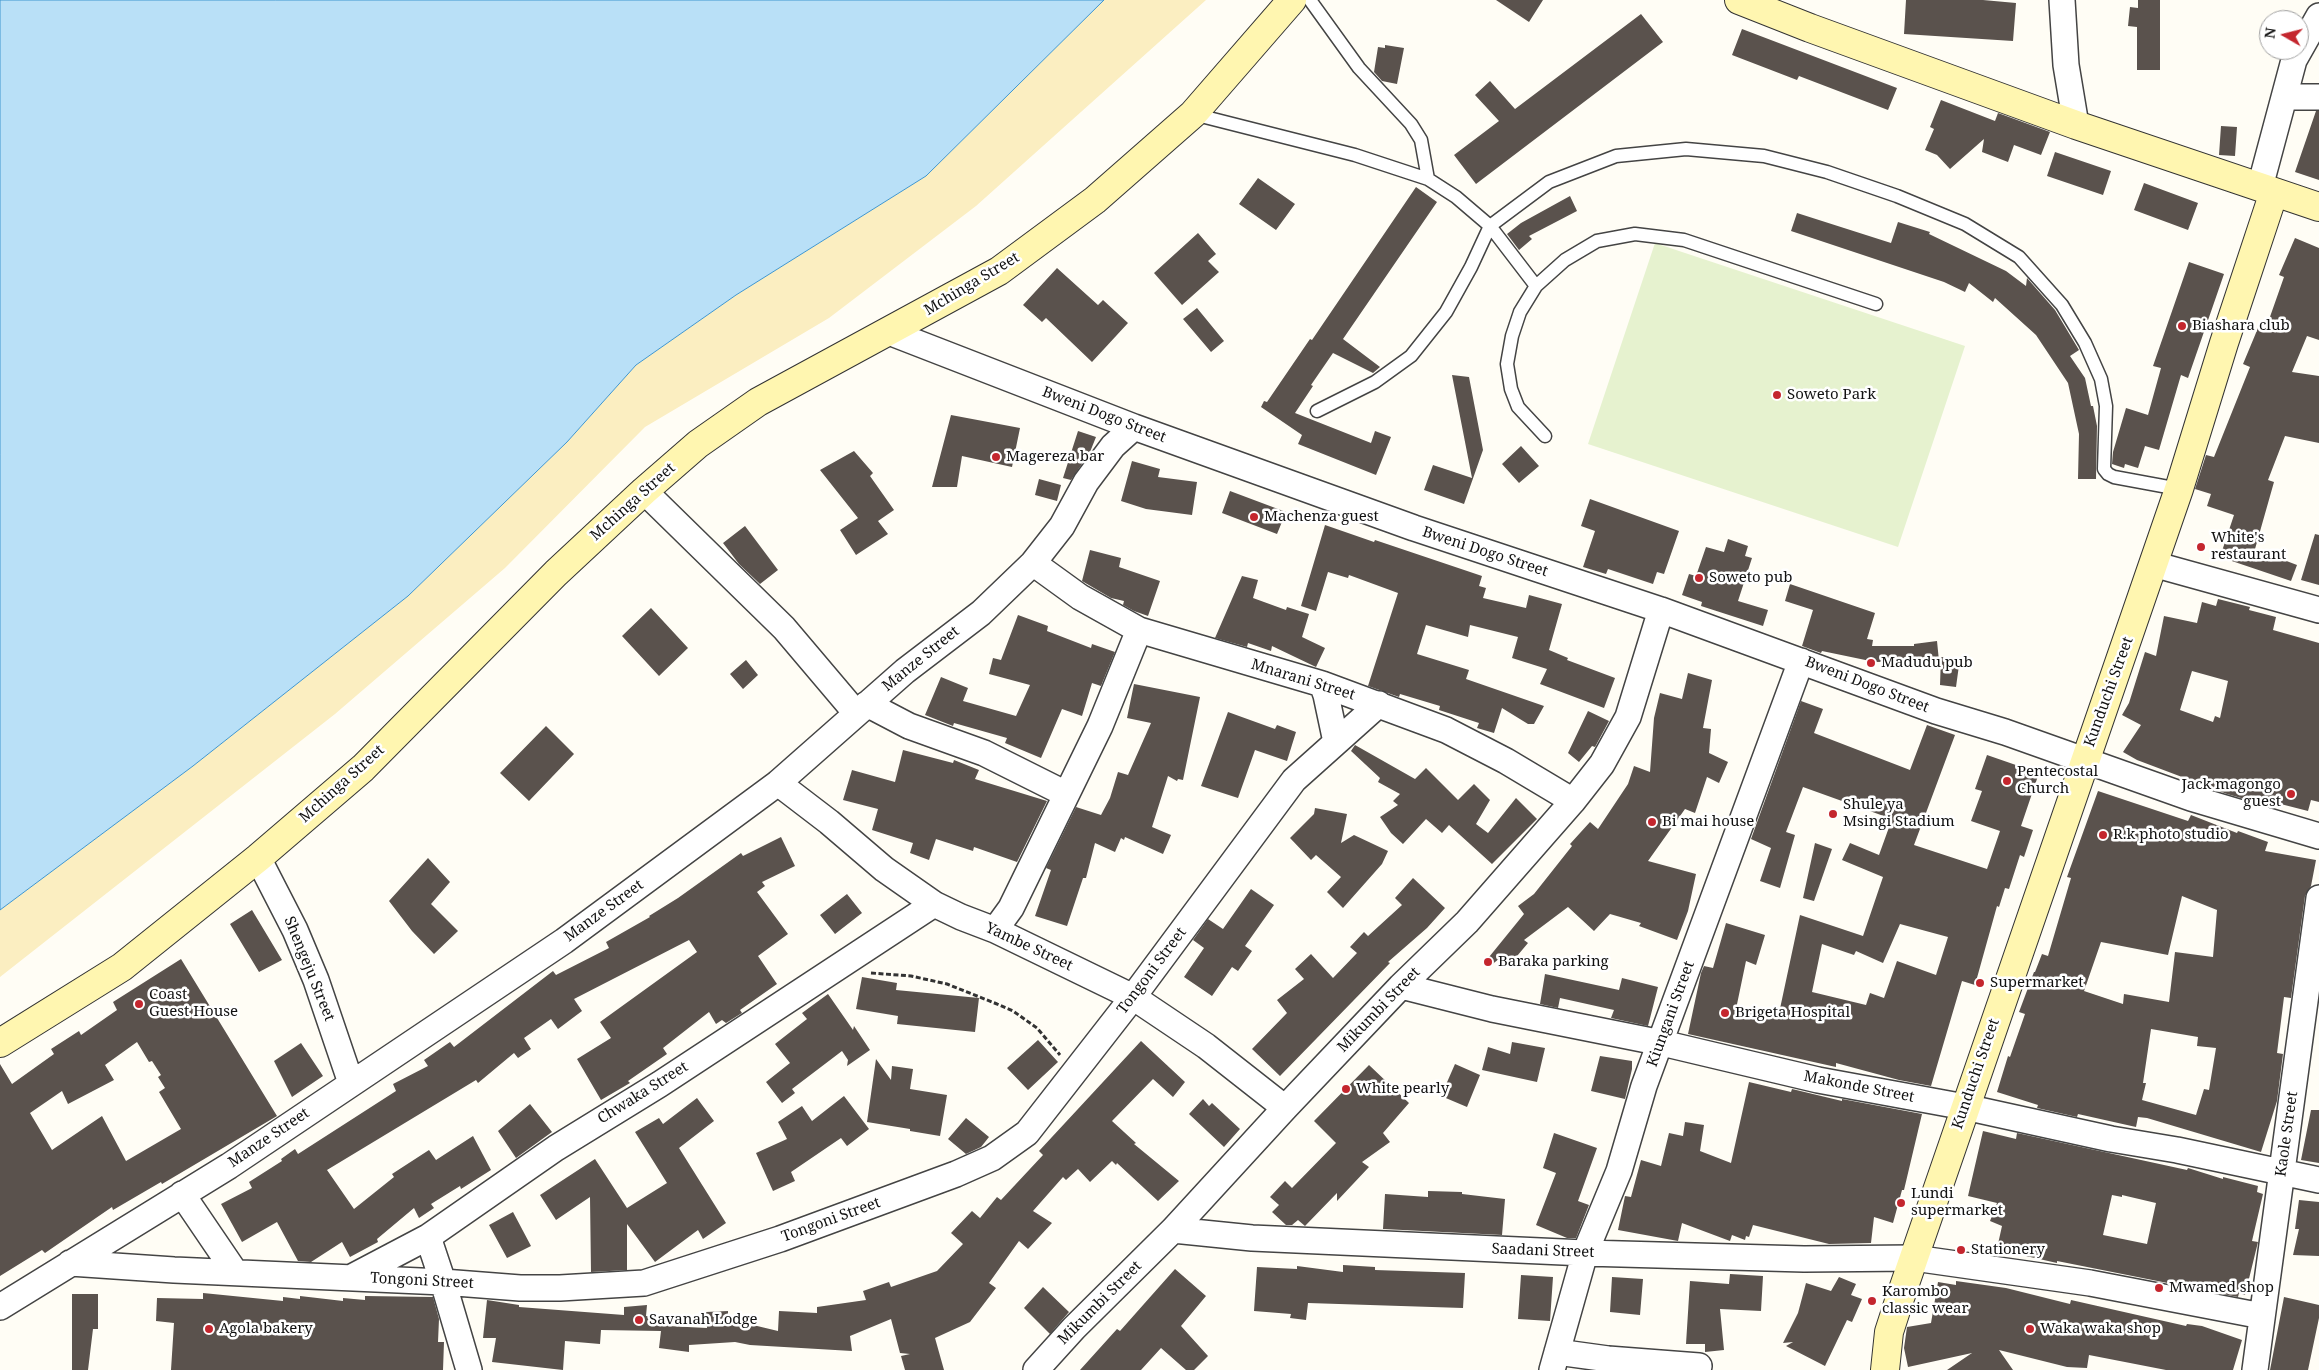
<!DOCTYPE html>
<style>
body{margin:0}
#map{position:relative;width:2319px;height:1370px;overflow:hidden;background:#fffdf5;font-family:"Noto Serif",serif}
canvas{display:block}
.north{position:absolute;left:2259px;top:10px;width:50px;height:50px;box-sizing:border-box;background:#fff;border:1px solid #a0a0a0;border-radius:50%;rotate:278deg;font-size:14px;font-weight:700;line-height:20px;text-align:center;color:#111}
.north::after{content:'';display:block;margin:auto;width:18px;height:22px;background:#c4262e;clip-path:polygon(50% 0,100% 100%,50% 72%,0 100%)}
</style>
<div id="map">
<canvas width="2319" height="1370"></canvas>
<div class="north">N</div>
</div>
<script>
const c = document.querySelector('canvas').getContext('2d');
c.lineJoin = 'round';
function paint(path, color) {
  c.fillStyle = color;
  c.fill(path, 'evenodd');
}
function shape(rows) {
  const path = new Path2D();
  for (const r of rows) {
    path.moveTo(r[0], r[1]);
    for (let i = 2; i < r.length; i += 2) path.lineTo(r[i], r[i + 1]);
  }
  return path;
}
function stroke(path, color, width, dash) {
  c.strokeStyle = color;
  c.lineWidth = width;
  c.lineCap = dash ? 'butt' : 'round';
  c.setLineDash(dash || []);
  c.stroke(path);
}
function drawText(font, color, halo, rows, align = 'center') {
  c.font = font + ' "Noto Serif",serif';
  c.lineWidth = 5;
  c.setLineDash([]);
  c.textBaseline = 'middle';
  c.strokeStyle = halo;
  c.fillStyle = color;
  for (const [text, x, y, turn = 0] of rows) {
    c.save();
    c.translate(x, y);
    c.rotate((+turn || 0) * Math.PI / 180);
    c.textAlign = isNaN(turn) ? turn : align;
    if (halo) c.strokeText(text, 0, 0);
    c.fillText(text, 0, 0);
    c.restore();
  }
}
paint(shape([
 [1104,0,1206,0,976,206,829,318,645,427,505,568,335,714,0,977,0,910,193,766,408,596,567,442,636,365,736,295,926,176]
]), '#fbeec1');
paint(shape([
 [1655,243,1965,346,1898,547,1588,444]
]), '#e6f2cf');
const water = shape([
 [0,0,1104,0,926,176,736,295,636,365,567,442,408,596,193,766,0,910,0,0]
]);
paint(water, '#b9e0f7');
stroke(water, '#3f96cf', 1);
paint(shape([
 [1496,0,1543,0,1529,22],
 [1906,0,1983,0,2016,3,2013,41,1904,34],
 [2138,0,2160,0,2160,70,2137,70,2137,27,2128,26,2130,7,2138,8],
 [1641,14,1663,42,1476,184,1454,155,1499,121,1475,95,1490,81,1515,109],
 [1742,29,1897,88,1888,110,1799,76,1797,80,1732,55],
 [1385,45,1404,48,1397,84,1382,81,1374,72,1378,47,1385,48],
 [1941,100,1995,121,1998,113,2050,132,2041,155,2014,145,2008,162,1982,152,1984,139,1950,169,1937,155,1925,150,1934,129,1930,127],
 [2316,111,2319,111,2319,180,2295,172],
 [2221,126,2237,127,2235,156,2219,155],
 [2055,152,2111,171,2103,195,2047,176],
 [1258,178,1295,204,1276,230,1239,204],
 [2144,183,2198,203,2188,230,2134,210],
 [1416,187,1437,202,1343,339,1380,367,1373,373,1333,353,1311,385,1313,386,1295,413,1371,443,1375,431,1391,437,1376,475,1298,444,1302,435,1261,407,1264,401,1267,402,1310,339,1312,340],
 [1570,196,1577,211,1529,236,1532,239,1519,250,1507,234,1521,223],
 [1797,213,1891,243,1898,222,1930,232,1929,234,2006,271,2026,286,2027,278,2055,310,2079,350,2070,356,2085,378,2091,406,2093,406,2097,426,2096,479,2078,479,2079,434,2068,383,2036,335,1995,298,1993,302,1969,283,1965,292,1944,282,1791,231],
 [1198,233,1216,254,1208,261,1219,272,1182,305,1154,273],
 [2295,238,2319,248,2319,340,2307,336,2292,372,2319,376,2319,443,2285,436,2268,480,2274,482,2255,549,2297,565,2291,581,2220,557,2234,515,2207,506,2211,494,2195,489,2206,455,2214,457,2250,367,2243,364,2258,328,2265,331,2284,277,2279,275],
 [2189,262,2224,274,2188,378,2181,375,2159,450,2145,446,2138,468,2125,464,2124,468,2112,464,2113,452,2126,408,2148,415,2161,368,2153,366],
 [1057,268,1098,305,1103,300,1128,323,1092,362,1046,318,1042,322,1023,305],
 [1197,308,1224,341,1211,352,1183,319],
 [1452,375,1469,377,1483,450,1464,504,1424,490,1433,465,1472,478],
 [951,415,1020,428,1012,467,962,456,957,487,932,487],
 [1078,431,1096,437,1090,452,1071,480,1063,478],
 [1521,446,1539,466,1519,483,1502,464],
 [854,451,873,473,870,476,894,510,878,521,888,534,856,555,840,530,858,518,820,470],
 [1132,461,1160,469,1158,477,1197,482,1192,515,1146,509,1121,501],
 [1039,479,1061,485,1057,501,1035,495],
 [1230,491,1286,512,1277,534,1222,513],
 [1590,499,1679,531,1664,574,1657,572,1653,584,1608,569,1606,574,1583,567,1595,531,1581,526],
 [1325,525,1374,542,1375,540,1482,576,1479,586,1486,588,1483,598,1526,608,1529,595,1562,604,1549,650,1568,658,1567,660,1615,678,1604,708,1540,684,1547,669,1512,658,1518,637,1470,625,1468,637,1426,625,1417,654,1469,670,1466,679,1544,706,1534,724,1528,724,1502,708,1494,733,1477,728,1479,723,1439,710,1440,706,1400,694,1399,697,1368,686,1398,593,1349,575,1348,578,1328,572,1316,611,1301,606],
 [745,526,778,570,760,584,739,564,723,543],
 [2315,534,2319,535,2319,585,2301,580],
 [1728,539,1748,546,1745,556,1752,558,1738,601,1768,610,1763,626,1701,606,1702,602,1682,595,1689,574,1696,576,1706,547,1724,552],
 [1090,550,1121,558,1119,567,1160,581,1148,616,1134,611,1123,605,1124,601,1111,598,1082,581],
 [1242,576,1258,580,1253,598,1286,610,1287,607,1309,614,1302,637,1325,648,1316,667,1272,646,1271,651,1248,643,1247,647,1215,638],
 [1790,584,1875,613,1867,639,1873,640,1872,646,1914,646,1914,644,1937,641,1939,661,1875,662,1822,651,1821,653,1802,646,1813,610,1785,601],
 [2218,599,2250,607,2249,610,2276,617,2273,630,2319,643,2319,802,2311,800,2308,811,2269,801,2268,804,2262,804,2227,794,2137,760,2123,752,2141,725,2122,715,2129,703,2145,652,2156,656,2164,616,2197,623,2202,602,2216,606],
 [2192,671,2228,681,2220,718,2215,716,2213,722,2180,710],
 [651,608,688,648,659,676,622,636],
 [1018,615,1048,626,1047,631,1091,648,1092,644,1115,652,1101,686,1092,683,1082,716,1062,709,1041,758,1005,743,1007,738,954,723,953,726,925,715,941,677,968,688,963,701,1016,716,1030,685,989,674,993,658,1001,660],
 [1941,657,1960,658,1956,687,1940,685],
 [746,660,758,675,743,689,730,674],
 [1688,673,1712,680,1703,728,1711,729,1709,753,1728,762,1719,783,1707,777,1695,813,1685,809,1648,861,1696,874,1688,911,1677,940,1639,926,1641,923,1610,914,1594,931,1568,907,1524,940,1528,943,1512,962,1504,955,1490,966,1485,962,1524,914,1518,906,1534,894,1572,846,1570,844,1590,822,1598,829,1628,784,1634,766,1650,772,1654,718,1660,693,1682,699],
 [1134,684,1200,697,1183,780,1178,779,1177,781,1168,776,1152,827,1171,835,1163,854,1125,837,1124,840,1121,838,1115,852,1095,843,1086,878,1083,878,1067,926,1035,916,1051,870,1046,868,1076,807,1101,815,1110,798,1118,772,1128,775,1151,723,1127,718],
 [1801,701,1823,709,1814,733,1910,770,1927,725,1955,735,1914,845,1987,869,2000,831,1971,821,1982,791,1975,789,1987,755,2039,773,2021,826,2033,830,2024,857,2020,855,2009,889,2005,888,1999,907,1997,906,1975,985,1962,981,1931,1086,1899,1080,1836,1063,1836,1067,1688,1034,1701,973,1704,966,1713,968,1726,923,1765,935,1756,965,1746,961,1736,1009,1778,1018,1800,915,1863,936,1883,877,1842,860,1850,843,1879,855,1892,819,1803,787,1786,832,1795,835,1780,888,1760,881,1771,848,1751,839],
 [1900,924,1948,937,1936,975,1897,961,1884,998,1870,993,1866,1005,1812,992,1822,944,1854,955,1856,951,1883,963],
 [1588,711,1609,721,1595,747,1592,746,1579,762,1568,753],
 [1228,712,1275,729,1277,725,1296,732,1287,761,1255,750,1238,798,1201,786],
 [546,726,574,754,529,801,500,773],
 [1355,745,1415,779,1426,768,1458,800,1474,784,1490,800,1476,824,1488,833,1516,798,1537,819,1492,864,1449,825,1442,833,1426,819,1403,844,1391,833,1380,817,1398,805,1393,801,1400,794,1378,782,1380,778,1351,751],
 [903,750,953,763,954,760,979,770,975,779,1047,801,1017,862,974,847,973,851,936,839,929,860,910,853,913,843,872,830,878,809,843,800,852,770,895,782],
 [2098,791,2188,821,2191,815,2237,833,2238,831,2268,842,2265,851,2316,860,2311,886,2305,896,2291,998,2284,997,2277,1053,2283,1054,2277,1101,2261,1152,2147,1118,2138,1117,2136,1127,2078,1114,2077,1117,2037,1108,2038,1105,1997,1092,2008,1056,2010,1057,2025,1014,2019,1012,2034,972,2035,972,2042,954,2048,956,2071,878,2067,877],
 [2182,896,2217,910,2213,957,2175,952,2169,1002,2124,994,2123,1004,2084,991,2101,942,2168,955],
 [2151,1029,2198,1037,2197,1046,2216,1048,2209,1090,2204,1089,2196,1115,2142,1100,2146,1083,2143,1083],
 [1315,808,1347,814,1341,843,1354,835,1388,851,1382,864,1343,908,1327,892,1341,877,1316,855,1311,860,1290,838,1314,814],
 [781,837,795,866,762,882,765,886,757,892,788,934,758,956,777,984,740,1010,742,1013,726,1023,722,1020,716,1024,709,1012,663,1048,667,1054,628,1081,630,1083,601,1100,577,1059,611,1038,600,1022,697,952,689,940,574,999,582,1011,558,1029,551,1019,524,1038,531,1049,518,1058,514,1053,478,1083,476,1080,327,1170,354,1209,394,1177,392,1174,429,1150,436,1160,473,1136,491,1170,461,1189,460,1186,431,1204,434,1208,419,1218,414,1208,377,1239,378,1242,350,1257,342,1242,311,1262,298,1261,277,1222,242,1242,221,1204,252,1188,249,1182,282,1161,281,1159,295,1149,298,1154,396,1091,393,1084,428,1066,424,1060,450,1042,454,1047,553,971,556,975,609,948,606,942,650,917,649,916,678,898,741,853,743,856],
 [1815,843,1832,849,1814,901,1803,898],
 [428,858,450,882,431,904,458,931,434,954,412,931,389,901],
 [1413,878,1445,908,1427,928,1388,962,1390,963,1280,1076,1252,1049,1287,1013,1277,1000,1304,979,1295,969,1311,954,1333,978,1357,953,1350,947,1364,932,1368,936,1402,905,1395,898],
 [1251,889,1274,905,1245,946,1252,951,1238,971,1232,967,1212,996,1184,977,1204,948,1193,940,1208,919,1223,929],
 [847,894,862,913,835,934,820,915],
 [252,910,282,960,259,972,230,924],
 [181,959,277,1116,162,1184,161,1182,113,1210,112,1207,45,1253,42,1250,0,1276,0,1064,12,1084,54,1054,51,1049,79,1031,81,1035,117,1010,113,1002],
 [137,1042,149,1062,152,1061,161,1075,158,1077,165,1088,159,1092,181,1129,126,1161,102,1116,52,1150,30,1113,62,1091,68,1104,114,1080,105,1065],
 [1545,974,1619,990,1622,978,1658,987,1648,1026,1611,1018,1614,1010,1560,998,1558,1008,1540,1004],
 [862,977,897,983,896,990,979,998,975,1032,897,1024,898,1016,856,1009],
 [828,994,853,1030,854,1026,870,1050,847,1066,848,1060,842,1051,792,1089,795,1093,782,1103,766,1082,790,1063,775,1044,807,1019,802,1013],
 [1038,1040,1058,1062,1028,1090,1007,1068],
 [1141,1041,1185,1082,1173,1097,1153,1079,1112,1121,1136,1143,1134,1144,1179,1181,1158,1201,1117,1163,1116,1165,1112,1161,1090,1182,1078,1169,1066,1180,1063,1177,1033,1211,1052,1223,1028,1249,1019,1241,989,1283,996,1288,970,1322,935,1338,944,1370,905,1370,901,1356,910,1354,900,1353,891,1319,850,1336,852,1351,750,1345,735,1342,689,1345,689,1352,659,1348,661,1331,601,1330,600,1344,565,1341,563,1370,492,1362,496,1338,483,1338,487,1300,519,1305,519,1307,624,1315,624,1307,647,1305,646,1316,668,1318,668,1326,707,1328,706,1312,728,1311,728,1319,778,1331,779,1311,817,1313,817,1307,866,1300,863,1291,889,1282,891,1287,937,1271,963,1244,951,1233,972,1211,980,1218,997,1197,1001,1200,1043,1155,1039,1151],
 [1512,1042,1545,1048,1537,1082,1482,1070,1488,1047,1510,1054],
 [301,1043,323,1076,292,1097,274,1061],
 [1600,1056,1632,1061,1632,1069,1625,1099,1591,1091],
 [876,1059,891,1080,892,1066,913,1069,910,1089,947,1095,940,1136,910,1131,910,1129,867,1122],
 [1455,1064,1480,1075,1467,1107,1441,1096],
 [1369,1065,1409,1103,1383,1133,1390,1142,1362,1162,1369,1167,1337,1201,1337,1193,1305,1226,1298,1220,1292,1225,1286,1225,1272,1212,1279,1205,1270,1197,1285,1181,1292,1188,1336,1143,1314,1121],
 [1749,1082,1791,1092,1792,1089,1842,1101,1842,1099,1922,1114,1904,1190,1902,1190,1893,1223,1874,1217,1871,1243,1829,1244,1753,1225,1749,1237,1746,1236,1745,1240,1732,1235,1730,1241,1682,1223,1678,1241,1618,1230,1625,1196,1631,1197,1641,1160,1661,1166,1669,1133,1683,1136,1685,1122,1704,1125,1700,1151,1731,1163],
 [844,1096,869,1129,847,1146,841,1138,791,1172,795,1181,773,1191,756,1153,787,1139,778,1122,802,1106,812,1121],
 [697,1098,714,1121,679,1148,726,1223,703,1239,698,1230,655,1262,627,1224,627,1270,591,1272,590,1197,556,1220,540,1195,595,1159,627,1208,667,1183,635,1132,659,1118,663,1124],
 [1203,1099,1209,1106,1212,1103,1240,1129,1224,1147,1189,1114],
 [530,1104,552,1132,516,1158,498,1131],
 [2311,1110,2319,1110,2319,1163,2301,1160],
 [966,1118,989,1137,981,1147,966,1154,948,1139],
 [1983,1131,2016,1139,2017,1133,2187,1170,2188,1168,2223,1179,2223,1177,2258,1186,2257,1192,2263,1194,2252,1241,2258,1242,2245,1295,2239,1293,2238,1297,2057,1261,2057,1263,2017,1254,2019,1248,1998,1244,2002,1226,1990,1221,1997,1203,1968,1196],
 [2112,1195,2122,1197,2122,1195,2156,1203,2147,1244,2103,1235],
 [1554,1133,1597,1148,1578,1201,1589,1205,1576,1238,1567,1238,1536,1225,1556,1173,1543,1168],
 [1428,1191,1462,1192,1462,1194,1505,1199,1502,1235,1383,1229,1385,1194,1428,1197],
 [2299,1200,2319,1202,2319,1256,2293,1255,2299,1229,2295,1229],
 [513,1212,531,1246,507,1258,489,1225],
 [1343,1265,1375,1267,1375,1270,1465,1273,1463,1308,1308,1303,1306,1320,1290,1318,1291,1314,1254,1311,1257,1267,1297,1269,1297,1266,1343,1272],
 [1175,1269,1206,1296,1181,1326,1208,1356,1194,1370,1186,1370,1161,1348,1141,1370,1080,1370,1117,1329,1120,1331],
 [1730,1274,1763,1276,1761,1311,1720,1309,1724,1350,1705,1352,1705,1344,1686,1344,1690,1281,1729,1284],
 [1521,1275,1553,1277,1550,1321,1518,1319],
 [1612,1277,1643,1279,1640,1315,1610,1312],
 [1839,1277,1856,1284,1851,1295,1862,1299,1852,1322,1847,1320,1825,1366,1786,1346,1793,1342,1783,1343,1798,1313,1806,1283,1831,1291],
 [1956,1281,2006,1288,2070,1304,2071,1300,2186,1326,2187,1324,2202,1326,2242,1340,2233,1370,2166,1370,2089,1355,2087,1368,2067,1367,1999,1350,2013,1370,1947,1370,1972,1353,1908,1367,1904,1348,1907,1327,1931,1323,1938,1282,1956,1285],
 [1043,1287,1069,1312,1050,1334,1024,1308],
 [203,1293,283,1301,283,1297,300,1299,300,1296,343,1301,343,1298,365,1300,365,1296,433,1297,439,1319,438,1342,444,1342,443,1370,171,1370,174,1323,156,1321,157,1298,203,1299],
 [72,1294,98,1294,98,1329,93,1329,88,1370,72,1370],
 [2284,1297,2319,1305,2319,1318,2308,1370,2270,1370]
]), '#5a524d');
const lane = shape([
 [1310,0,1359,68,1411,124,1421,140,1428,179],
 [1193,114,1355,155,1428,179,1456,197,1490,226,1536,286],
 [1317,411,1375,382,1411,356,1446,312,1471,267,1490,226,1549,182,1616,156,1686,149,1764,156,1827,172,1897,196,1965,224,2019,257,2062,305,2085,343,2101,379,2106,406,2104,469,2108,474,2114,477,2179,489],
 [1545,436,1518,407,1511,389,1507,364,1512,336,1520,312,1536,286,1565,260,1597,241,1635,234,1684,240,1876,304]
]);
const street = shape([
 [2062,0,2066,65,2076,125],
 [2285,97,2319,97],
 [2260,187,2294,60,2319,16],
 [889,332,1134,427,1414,528,1661,610,1936,711,2005,732,2191,798,2319,836],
 [644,491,784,628,856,713],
 [1033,563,1080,597,1139,630,1322,684,1446,730,1506,761,1573,801],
 [2153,564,2319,610],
 [1322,684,1326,695,1336,742],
 [867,704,909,726,984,753,1066,794],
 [778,783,829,822,884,869,934,904,961,917,995,930,1133,997,1206,1046,1285,1108],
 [258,858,295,930,316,980,351,1083],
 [995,930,1011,908,1100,726,1139,630],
 [1401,986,1492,1009,1662,1043,1818,1080,1965,1107,2111,1139,2177,1150,2319,1180],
 [182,1194,235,1272],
 [1173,1230,1252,1238,1585,1253,1804,1259,1914,1258,2090,1283,2262,1316],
 [428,1237,443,1282,469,1370],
 [70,1263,174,1270,443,1282,520,1288,560,1288,644,1283,780,1239,956,1174,992,1158,1027,1133,1133,997,1294,780,1379,704],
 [352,1277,428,1237,556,1148,660,1084,934,904],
 [0,1307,229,1166,564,941,778,783,905,671,981,613,1033,563,1062,526,1086,482,1113,446,1134,427],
 [1557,1352,1608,1359,1699,1366],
 [1036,1370,1074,1328,1173,1230,1285,1108,1401,986,1467,922,1573,801,1602,764,1628,717,1661,610],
 [1552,1370,1585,1253,1619,1171,1644,1086,1801,661],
 [2255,1370,2319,898]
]);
const secondary = shape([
 [1739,0,1810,28,2076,125,2319,207],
 [0,1043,122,967,258,858,363,768,556,573,644,491,698,444,758,402,999,271,1095,200,1193,114,1292,0],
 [1885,1370,1889,1332,1899,1301,2179,489,2224,343,2274,192]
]);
stroke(lane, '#444', 15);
stroke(street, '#444', 28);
stroke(secondary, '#333', 30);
stroke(shape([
 [871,973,911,976,947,984,997,1004,1013,1011,1037,1028,1060,1055]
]), '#333', 3, [5, 2.5]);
stroke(lane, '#fff', 12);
stroke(street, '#fff', 25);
stroke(secondary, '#fff6b0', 28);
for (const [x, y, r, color] of [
 [2182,326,5,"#c4262e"],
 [1777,395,5,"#c4262e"],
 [996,457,5,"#c4262e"],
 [1254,517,5,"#c4262e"],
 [2201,547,5,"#c4262e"],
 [1699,578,5,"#c4262e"],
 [1871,663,5,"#c4262e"],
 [2007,781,5,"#c4262e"],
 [2291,794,5,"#c4262e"],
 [1833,814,5,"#c4262e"],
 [1652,822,5,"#c4262e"],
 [2103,835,5,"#c4262e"],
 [1488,962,5,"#c4262e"],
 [1980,983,5,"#c4262e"],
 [139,1004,5,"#c4262e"],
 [1725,1013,5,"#c4262e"],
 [1346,1089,5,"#c4262e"],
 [1901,1203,5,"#c4262e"],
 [1961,1250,5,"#c4262e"],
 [2159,1288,5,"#c4262e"],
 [1872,1301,5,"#c4262e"],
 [639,1320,5,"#c4262e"],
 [209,1329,5,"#c4262e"],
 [2030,1329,5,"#c4262e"]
]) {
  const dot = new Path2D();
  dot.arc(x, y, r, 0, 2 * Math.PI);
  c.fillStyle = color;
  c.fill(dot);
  stroke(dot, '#fff', 2);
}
drawText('15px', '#111', '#fff', [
 ["Mchinga Street",972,284,-31],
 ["Bweni Dogo Street",1104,415,21],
 ["Mchinga Street",633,502,-42],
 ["Bweni Dogo Street",1485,552,18],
 ["Manze Street",921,659,-39],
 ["Mnarani Street",1303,680,17],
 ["Bweni Dogo Street",1867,685,21],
 ["Kunduchi Street",2109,692,-70],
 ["Mchinga Street",342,784,-42],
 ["Manze Street",604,911,-36],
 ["Yambe Street",1029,947,25],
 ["Shengeju Street",309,969,68],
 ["Tongoni Street",1152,971,-53],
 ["Mikumbi Street",1379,1010,-46],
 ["Kiungani Street",1671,1014,-70],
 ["Kunduchi Street",1976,1074,-71],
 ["Makonde Street",1859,1087,11],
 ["Chwaka Street",643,1093,-32],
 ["Kaole Street",2287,1134,-82],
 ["Manze Street",269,1138,-34],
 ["Tongoni Street",831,1220,-20],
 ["Saadani Street",1543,1251,2],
 ["Tongoni Street",422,1281,3],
 ["Mikumbi Street",1100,1303,-45]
]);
drawText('15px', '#111', '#fff', [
 ["Biashara club",2192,326],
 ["Soweto Park",1787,395],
 ["Magereza bar",1006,457],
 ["Machenza guest",1264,517],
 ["White's",2211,538],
 ["restaurant",2211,555],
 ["Soweto pub",1709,578],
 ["Madudu pub",1881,663],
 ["Pentecostal",2017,772],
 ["Church",2017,789],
 ["Jack magongo",2281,785,"right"],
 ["guest",2281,802,"right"],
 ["Shule ya",1843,805],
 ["Msingi Stadium",1843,822],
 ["Bi mai house",1662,822],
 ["R.k photo studio",2113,835],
 ["Baraka parking",1498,962],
 ["Supermarket",1990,983],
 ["Coast",149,995],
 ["Guest House",149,1012],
 ["Brigeta Hospital",1735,1013],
 ["White pearly",1356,1089],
 ["Lundi",1911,1194],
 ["supermarket",1911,1211],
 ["Stationery",1971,1250],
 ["Mwamed shop",2169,1288],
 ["Karombo",1882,1292],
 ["classic wear",1882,1309],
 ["Savanah Lodge",649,1320],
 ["Agola bakery",219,1329],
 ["Waka waka shop",2040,1329]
], 'left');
</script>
